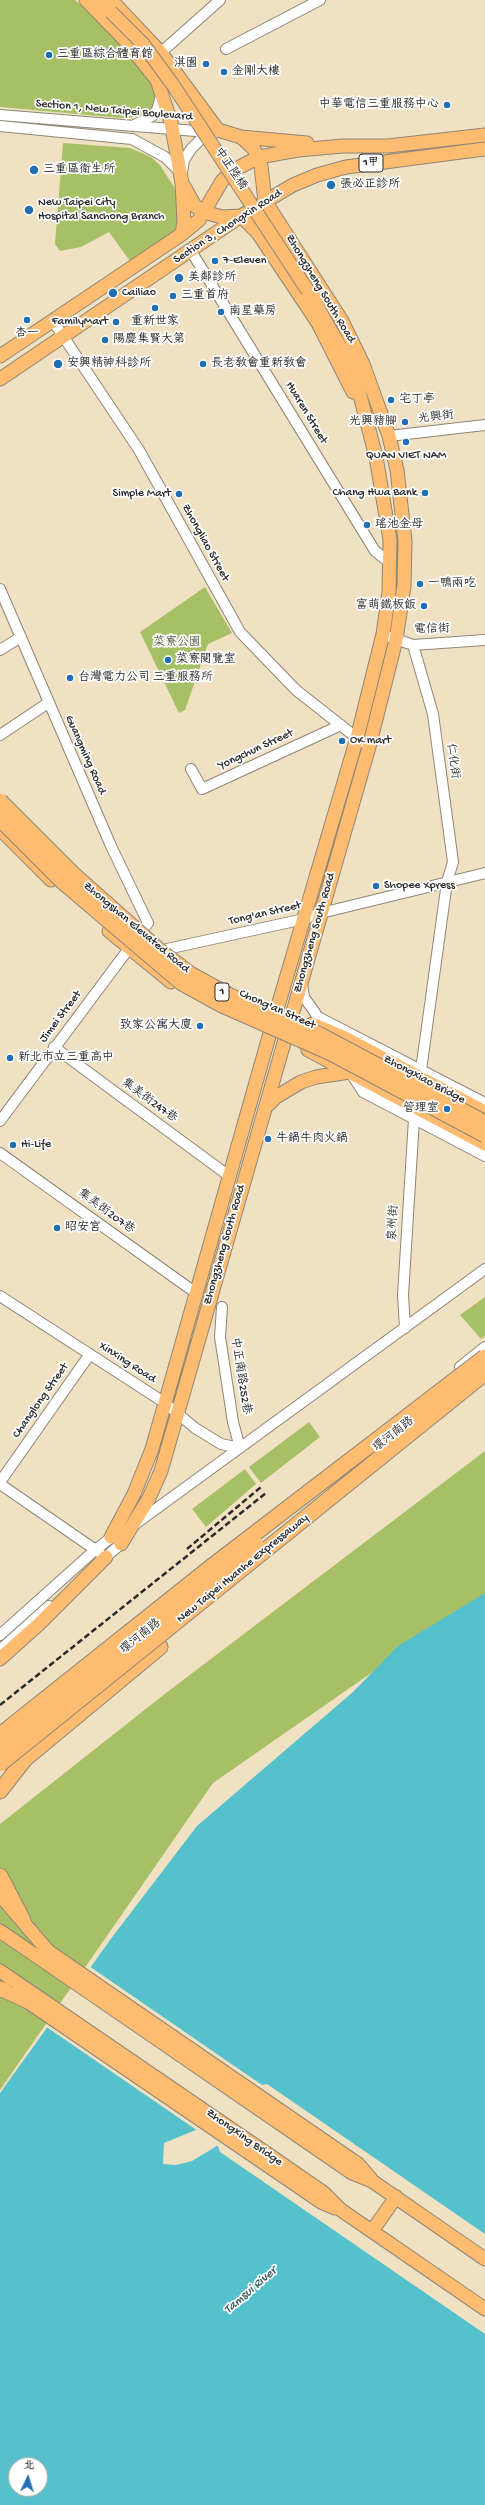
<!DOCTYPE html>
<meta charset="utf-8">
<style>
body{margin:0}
#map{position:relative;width:485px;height:2505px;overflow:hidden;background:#f0e1c3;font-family:"Gochi Hand","LXGW WenKai TC",sans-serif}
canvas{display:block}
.north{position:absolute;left:8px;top:2457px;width:40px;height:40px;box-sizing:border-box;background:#fff;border:1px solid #aaa;border-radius:50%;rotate:4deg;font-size:11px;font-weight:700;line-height:16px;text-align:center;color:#2b2b2b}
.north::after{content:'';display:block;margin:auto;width:14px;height:18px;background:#1f6fb2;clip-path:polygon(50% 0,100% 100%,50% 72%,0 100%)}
</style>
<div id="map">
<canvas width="485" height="2505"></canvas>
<div class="north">北</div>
</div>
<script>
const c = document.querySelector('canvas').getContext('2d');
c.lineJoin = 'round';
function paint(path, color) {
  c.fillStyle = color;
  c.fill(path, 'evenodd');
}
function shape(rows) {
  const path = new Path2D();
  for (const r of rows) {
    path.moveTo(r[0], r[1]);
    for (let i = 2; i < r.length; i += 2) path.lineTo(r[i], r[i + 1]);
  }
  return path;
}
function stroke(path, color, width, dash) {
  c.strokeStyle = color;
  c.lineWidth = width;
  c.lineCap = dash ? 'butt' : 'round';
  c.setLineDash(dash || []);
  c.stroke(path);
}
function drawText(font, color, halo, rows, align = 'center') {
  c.font = font + ' "Gochi Hand","LXGW WenKai TC",sans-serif';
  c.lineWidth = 3.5;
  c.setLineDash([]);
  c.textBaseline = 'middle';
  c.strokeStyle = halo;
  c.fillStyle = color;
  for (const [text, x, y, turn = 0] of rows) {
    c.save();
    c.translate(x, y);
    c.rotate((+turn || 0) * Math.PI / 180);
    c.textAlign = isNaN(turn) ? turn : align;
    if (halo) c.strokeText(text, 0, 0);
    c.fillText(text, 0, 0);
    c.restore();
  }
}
paint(shape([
 [0,0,75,0,106,28,150,79,157,99,154,107,146,116,122,118,0,107],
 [63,143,130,148,151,157,160,165,174,187,178,205,178,231,130,261,109,232,81,247,60,251,55,244],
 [205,587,232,633,208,644,185,710,179,713,140,632],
 [485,1297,485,1336,481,1339,460,1315],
 [309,1422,320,1437,261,1483,249,1467],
 [485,1451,485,1594,213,1783,0,2090,0,1824,166,1693],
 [245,1469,256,1484,206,1527,192,1509]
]), '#a8c065');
paint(shape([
 [485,1593,485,2505,0,2505,0,2093,113,1936,197,1826,353,1692,398,1646],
 [203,2127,245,2129,192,2161,176,2165,163,2164,164,2143],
 [16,2465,40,2465,40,2489,16,2489]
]), '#54c1cc');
paint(shape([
 [89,1966,262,2085,267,2084,485,2234,485,2334,220,2152,217,2144,242,2129,228,2120,198,2131,45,2026]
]), '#f0e1c3');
const minor = shape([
 [226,49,320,0],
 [157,56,220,0],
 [0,115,208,132],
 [0,126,132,139,165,157,180,172],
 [133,126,152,116,157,110,162,93],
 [182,173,184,160,191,149,200,140,212,135],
 [191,251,375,551,390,563],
 [53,321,139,450,240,632,296,690,362,742],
 [389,436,485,425],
 [0,589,111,846,148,923,0,1121],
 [390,637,413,645,485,640],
 [413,645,433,714,453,862,447,882,421,1070],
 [0,650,21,637],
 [0,735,48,703],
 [191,769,202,789,341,725],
 [167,949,304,919,321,913,485,873],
 [302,984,304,997,318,1017,485,1103],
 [54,1047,229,1176],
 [350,1072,363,1092,485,1156],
 [0,1153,196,1293],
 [0,1296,165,1403,195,1428,221,1444,240,1448,233,1422,220,1337,222,1307],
 [405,1328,403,1295,414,1119],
 [460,1367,485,1347],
 [0,1482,90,1354],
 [0,1484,100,1553],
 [134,1525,485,1269],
 [101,1561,121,1544],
 [0,1635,95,1550,116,1534],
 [0,1650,49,1606]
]);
const major = shape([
 [86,0,123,38,157,80,171,122,182,183,195,206,204,212,222,217,241,216],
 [100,0,111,12],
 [111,0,161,53,218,130,241,137,254,149,261,166,265,201,342,321,363,364,389,436,397,470,405,541,404,586,396,640,369,747,161,1471,149,1498,121,1544],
 [241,137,307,143],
 [182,183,184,221,182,234],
 [241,216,258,233,318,323,353,392],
 [308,291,359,380],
 [0,356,182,234,199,220,222,181,232,171,259,157,298,150,343,146,388,146,485,135],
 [0,379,241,216,293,185,317,175,346,167,485,149],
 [0,829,51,880],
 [109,931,171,982],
 [312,1024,343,1037,485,1112],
 [308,1050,485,1144],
 [265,1108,276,1097,301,1082,316,1077,350,1072],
 [111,1537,134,1494,152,1449,270,1033,357,738,383,634,389,592,390,540,376,457,354,372],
 [0,1659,38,1625,106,1557],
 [0,1895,48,1951,358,2164,371,2179],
 [0,1931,352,2173,372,2181,485,2259],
 [0,1971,256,2146,324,2193,341,2210,485,2309],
 [0,1989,28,2002,321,2202,335,2208],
 [372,2231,396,2197]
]);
const highway = shape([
 [0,1791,25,1759,160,1647],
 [0,1876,23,1920],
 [0,1989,4,1990]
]);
stroke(minor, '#8e8677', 12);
stroke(major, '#8e8677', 15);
stroke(highway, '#8e8677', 17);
stroke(minor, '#fff', 10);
stroke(major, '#fdbc70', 13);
stroke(highway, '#fdbc70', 15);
stroke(shape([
 [187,1549,261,1487],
 [0,1705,266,1493]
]), '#2b2b2b', 2.5, [6, 3]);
const majorBridge = shape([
 [111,12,143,44,173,85,308,291]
]);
const highwayBridge = shape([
 [0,801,73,874,161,952,190,974,230,996,322,1036,485,1123],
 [0,819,62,881,182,983,222,1005,331,1053,485,1135],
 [0,1735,211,1567,485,1357],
 [0,1750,256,1545],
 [0,1764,485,1373]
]);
stroke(majorBridge, '#8e8677', 15, []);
stroke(highwayBridge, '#8e8677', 17, []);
stroke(majorBridge, '#fdbc70', 13);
stroke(highwayBridge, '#fdbc70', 15);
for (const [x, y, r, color] of [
 [49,55,4,"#1f6fb2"],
 [206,64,4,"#1f6fb2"],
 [224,72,4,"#1f6fb2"],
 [447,105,4,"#1f6fb2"],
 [34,170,5,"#1f6fb2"],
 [331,185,5,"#1f6fb2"],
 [29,210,5,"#1f6fb2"],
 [215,261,4,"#1f6fb2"],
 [179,278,5,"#1f6fb2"],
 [113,293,5,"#1f6fb2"],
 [173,296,4,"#1f6fb2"],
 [155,308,4,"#1f6fb2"],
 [221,312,4,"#1f6fb2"],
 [27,320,4,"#1f6fb2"],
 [116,322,4,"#1f6fb2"],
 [105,340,4,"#1f6fb2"],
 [58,364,5,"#1f6fb2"],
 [203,364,4,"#1f6fb2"],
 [391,400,4,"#1f6fb2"],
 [405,422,4,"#1f6fb2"],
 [406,442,4,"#1f6fb2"],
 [425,493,4,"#1f6fb2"],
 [179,494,4,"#1f6fb2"],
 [367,525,4,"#1f6fb2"],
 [420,584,4,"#1f6fb2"],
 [424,606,4,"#1f6fb2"],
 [168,660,4,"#1f6fb2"],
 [70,678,4,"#1f6fb2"],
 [342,741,4,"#1f6fb2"],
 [376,886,4,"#1f6fb2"],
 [200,1026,4,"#1f6fb2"],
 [10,1058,4,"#1f6fb2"],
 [447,1109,4,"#1f6fb2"],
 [268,1139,4,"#1f6fb2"],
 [13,1145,4,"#1f6fb2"],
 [57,1228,4,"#1f6fb2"]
]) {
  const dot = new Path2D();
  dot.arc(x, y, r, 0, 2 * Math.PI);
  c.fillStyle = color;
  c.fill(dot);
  stroke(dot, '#fff', 1.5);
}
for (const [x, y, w] of [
 [371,163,24],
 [222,992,14]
]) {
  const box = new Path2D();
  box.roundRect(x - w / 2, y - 9, w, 18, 3);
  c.fillStyle = '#fff';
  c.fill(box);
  stroke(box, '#2b2b2b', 1);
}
drawText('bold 11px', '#2b2b2b', null, [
 ["1甲",371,163],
 ["1",222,992]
]);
drawText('12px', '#2b2b2b', '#fff', [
 ["三重區綜合體育館",57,55],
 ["淇園",198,64,"right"],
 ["金剛大樓",232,72],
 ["中華電信三重服務中心",439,105,"right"],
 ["三重區衛生所",43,170],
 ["張必正診所",340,185],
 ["New Taipei City",38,203],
 ["Hospital Sanchong Branch",38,217],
 ["7-Eleven",223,261],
 ["美鄰診所",188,278],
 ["Cailiao",122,293],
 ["三重首府",181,296],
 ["南星藥房",229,312],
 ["FamilyMart",108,322,"right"],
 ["重新世家",155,322,"center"],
 ["杏一",27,334,"center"],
 ["陽慶集賢大第",113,340],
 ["安興精神科診所",67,364],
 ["長老教會重新教會",211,364],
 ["宅丁亭",399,400],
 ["光興豬腳",397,422,"right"],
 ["QUAN VIET NAM",406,456,"center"],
 ["Chang Hwa Bank",417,493,"right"],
 ["Simple Mart",171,494,"right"],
 ["瑤池金母",375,525],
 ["一鴨兩吃",428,584],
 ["富萌鐵板飯",416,606,"right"],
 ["菜寮閱覽室",176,660],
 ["台灣電力公司 三重服務所",78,678],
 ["OK mart",350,741],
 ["Shopee Xpress",384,886],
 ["致家公寓大廈",192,1026,"right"],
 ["新北市立三重高中",18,1058],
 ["管理室",439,1109,"right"],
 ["牛鍋牛肉火鍋",276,1139],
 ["Hi-Life",21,1145],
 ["昭安宮",65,1228]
], 'left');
drawText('12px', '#2b2b2b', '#fff', [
 ["Section 1, New Taipei Boulevard",114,111,5],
 ["中正陸橋",230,169,56],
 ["Section 3, Chongxin Road",228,227,-33],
 ["Zhongzheng South Road",320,289,59],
 ["Huaren Street",306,413,59],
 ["光興街",436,418,-7],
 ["Zhongliao Street",205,543,61],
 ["電信街",432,630,-2],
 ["Yongchun Street",256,750,-25],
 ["Guangming Road",85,755,66],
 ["仁化街",452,761,82],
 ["Tong'an Street",265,914,-13],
 ["Zhongshan Elevated Road",136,928,40],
 ["Zhongzheng South Road",315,933,-74],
 ["Chong'an Street",277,1010,24],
 ["Jimei Street",61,1017,-53],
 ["Zhongxiao Bridge",424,1080,28],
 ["集美街247巷",149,1101,36],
 ["集美街207巷",106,1212,36],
 ["泉州街",394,1223,-87],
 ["Zhongzheng South Road",225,1245,-74],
 ["Xinxing Road",127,1363,33],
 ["中正南路252巷",240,1376,81],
 ["Changlong Street",41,1401,-55],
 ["環河南路",394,1435,-38],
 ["New Taipei Huanhe Expressaway",243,1569,-39],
 ["環河南路",141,1637,-39],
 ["Zhongxing Bridge",244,2138,35]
]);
drawText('12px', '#575f3f', '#fff', [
 ["菜寮公園",177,643]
]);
drawText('italic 13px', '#396063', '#fff', [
 ["Tamsui River",251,2291,-41]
]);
</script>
